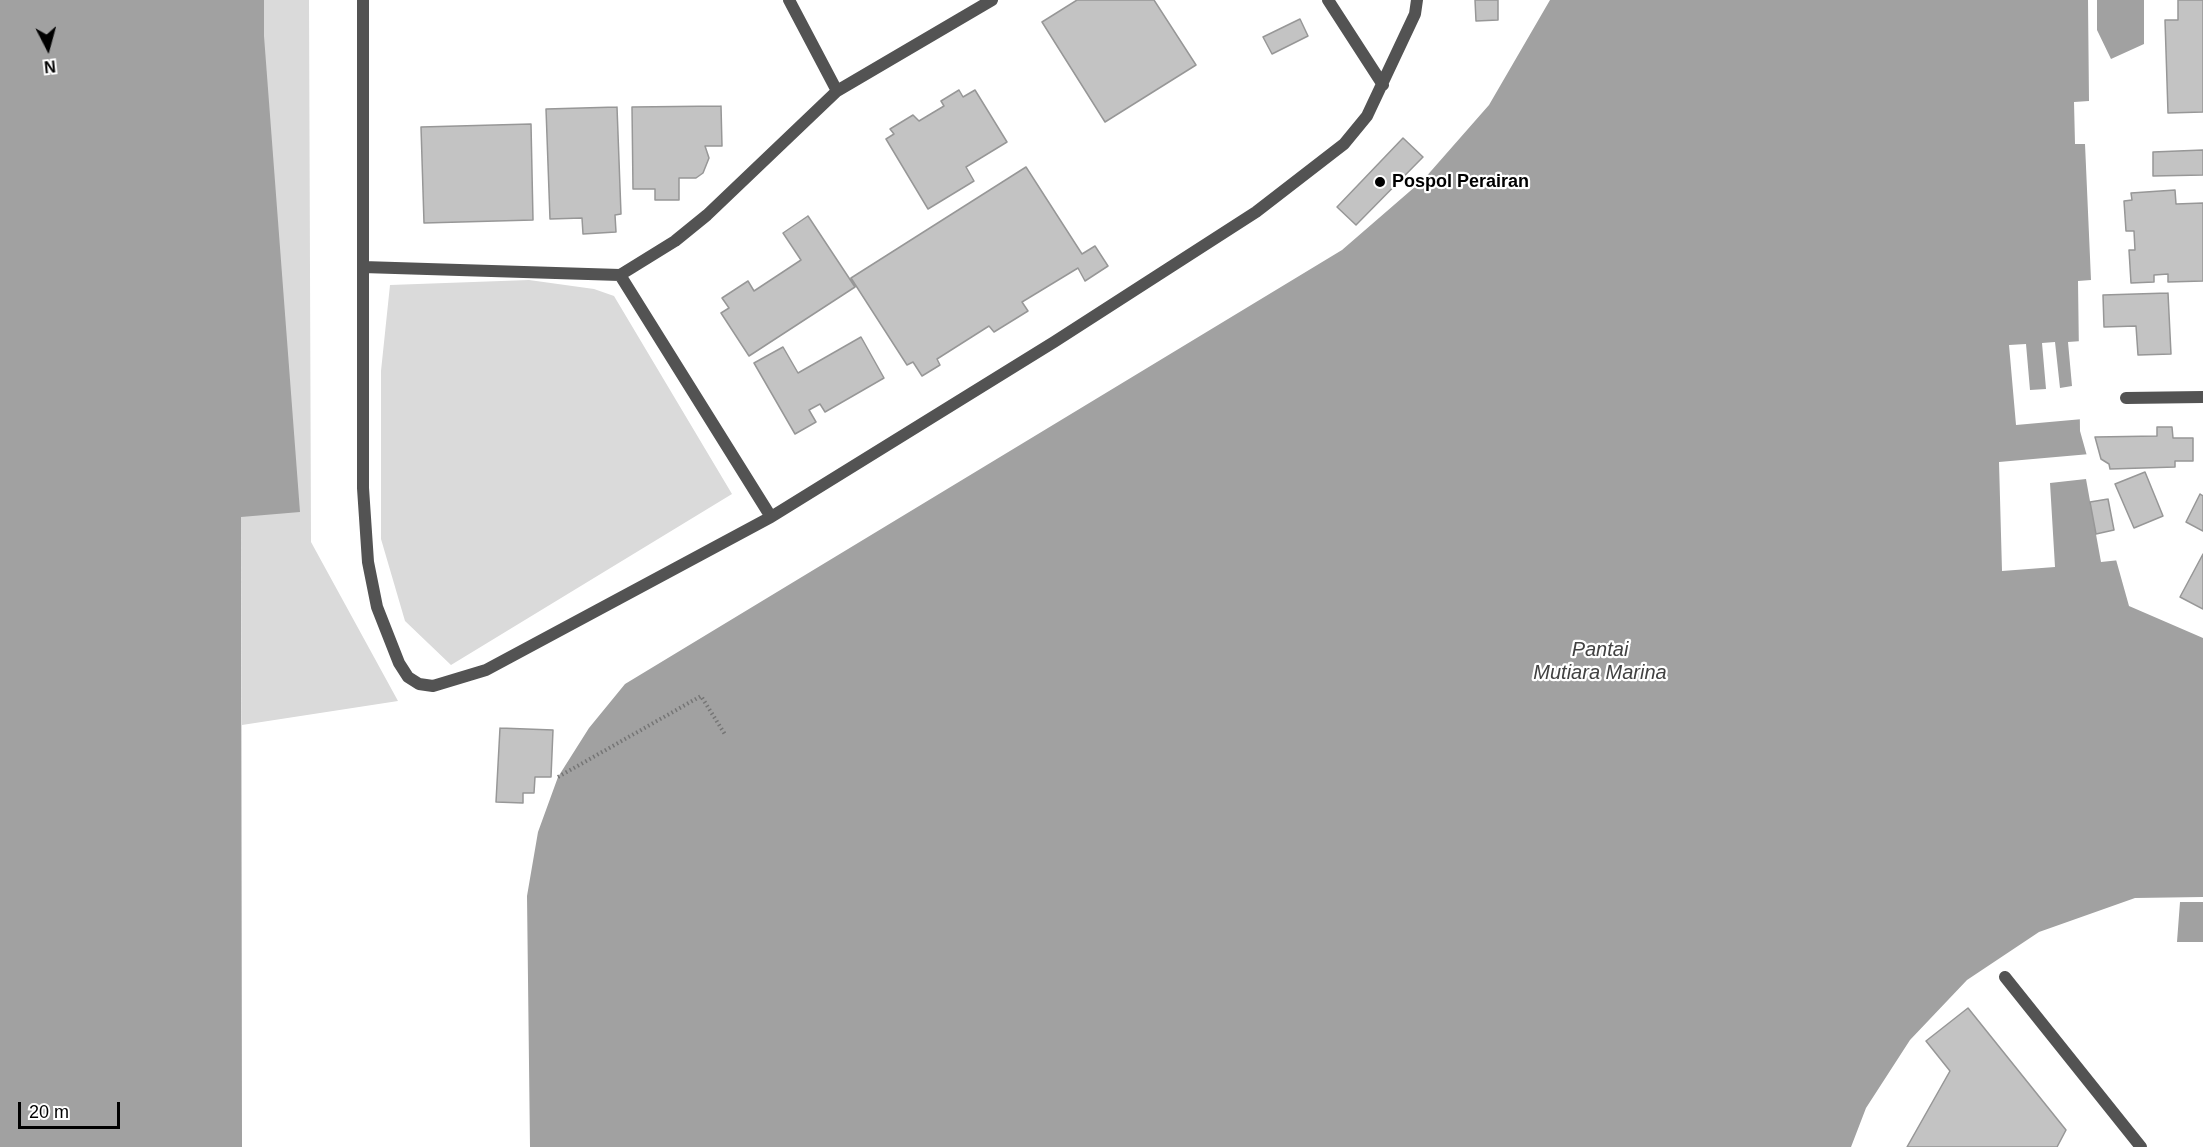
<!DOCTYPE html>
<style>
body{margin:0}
#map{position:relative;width:2203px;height:1147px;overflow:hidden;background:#fff;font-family:Helvetica,sans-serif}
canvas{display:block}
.north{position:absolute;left:18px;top:18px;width:60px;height:60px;-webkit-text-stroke:4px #fff;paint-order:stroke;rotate:174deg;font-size:16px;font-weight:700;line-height:24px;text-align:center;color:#000}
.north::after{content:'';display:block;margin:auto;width:21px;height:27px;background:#000;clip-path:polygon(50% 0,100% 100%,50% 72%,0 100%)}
.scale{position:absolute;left:18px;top:1102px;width:102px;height:27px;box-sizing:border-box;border:3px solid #000;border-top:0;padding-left:8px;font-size:18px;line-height:21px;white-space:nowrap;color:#000;-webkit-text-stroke:4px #fff;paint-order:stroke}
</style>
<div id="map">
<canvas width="2203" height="1147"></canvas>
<div class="north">N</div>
<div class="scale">20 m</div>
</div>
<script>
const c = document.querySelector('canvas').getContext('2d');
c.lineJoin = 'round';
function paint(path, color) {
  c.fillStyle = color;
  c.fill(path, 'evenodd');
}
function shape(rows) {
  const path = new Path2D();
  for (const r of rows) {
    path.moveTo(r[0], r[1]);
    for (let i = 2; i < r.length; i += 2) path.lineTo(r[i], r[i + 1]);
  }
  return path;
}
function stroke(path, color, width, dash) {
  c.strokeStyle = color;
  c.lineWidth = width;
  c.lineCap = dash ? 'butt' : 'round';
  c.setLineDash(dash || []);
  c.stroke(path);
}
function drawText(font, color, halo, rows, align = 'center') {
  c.font = font + ' Helvetica,sans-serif';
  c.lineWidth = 4.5;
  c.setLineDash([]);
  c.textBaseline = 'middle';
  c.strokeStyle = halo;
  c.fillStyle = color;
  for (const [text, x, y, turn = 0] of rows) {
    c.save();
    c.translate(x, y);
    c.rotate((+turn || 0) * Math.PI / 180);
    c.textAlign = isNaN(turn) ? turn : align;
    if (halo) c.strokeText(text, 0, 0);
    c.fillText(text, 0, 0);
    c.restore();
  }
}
paint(shape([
 [197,0,309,0,311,542,398,701,242,725,241,517],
 [529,280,594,289,614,296,732,494,451,665,405,621,381,539,381,371,390,285]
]), '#dadada');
paint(shape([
 [0,0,264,0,264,36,300,512,241,517,242,1147,0,1147],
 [1550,0,2088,0,2089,101,2074,102,2075,144,2085,144,2091,280,2078,281,2080,431,2129,606,2203,638,2203,897,2135,898,2039,932,1967,980,1910,1040,1866,1108,1851,1147,530,1147,527,896,538,832,558,777,589,728,625,684,1342,250,1424,179,1489,105],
 [2097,0,2144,0,2144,44,2111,59,2097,30],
 [2180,902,2203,902,2203,942,2177,942]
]), '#a1a1a1');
paint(shape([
 [2082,341,2083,419,2016,425,2009,345,2026,344,2030,390,2046,389,2042,343,2055,342,2060,388,2072,386,2068,342],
 [2090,454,2120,560,2101,562,2086,479,2050,483,2055,567,2002,571,1999,462]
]), '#fff');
const building = shape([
 [1077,0,1154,0,1196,65,1105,122,1042,22,1077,0],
 [1475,0,1498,0,1498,20,1476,21,1475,0],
 [2178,0,2203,0,2203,112,2168,113,2165,20,2178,20,2178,0],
 [1300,19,1308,36,1272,54,1263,37,1300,19],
 [959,90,963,97,975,90,1007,142,966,167,974,181,928,209,886,139,894,134,890,129,913,115,919,121,944,106,941,101,959,90],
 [721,106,722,146,705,146,709,158,703,173,696,178,679,178,679,200,655,200,655,189,633,189,632,107,721,106],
 [617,107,621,214,615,215,616,232,583,234,582,218,550,219,546,109,617,107],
 [531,124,533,220,424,223,421,127,531,124],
 [1403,138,1423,157,1356,225,1337,207,1403,138],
 [2203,150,2203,175,2153,176,2153,152,2203,150],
 [1026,167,1082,254,1095,246,1108,266,1085,281,1078,268,1022,302,1028,311,994,332,989,326,937,359,940,365,922,376,913,362,907,365,851,278,1026,167],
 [2175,190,2176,204,2203,203,2203,281,2168,282,2168,274,2154,275,2154,282,2131,283,2129,250,2135,250,2134,231,2126,231,2124,201,2132,200,2131,193,2175,190],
 [808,216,855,287,749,356,721,313,729,308,722,298,748,281,754,291,801,260,783,233,808,216],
 [2168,293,2171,354,2138,355,2136,326,2104,327,2103,295,2168,293],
 [861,337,884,378,825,412,820,404,809,410,816,422,795,434,754,363,783,347,798,373,861,337],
 [2157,427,2172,427,2173,438,2193,438,2193,461,2175,461,2175,467,2110,469,2109,464,2101,459,2095,437,2157,436,2157,427],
 [2145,472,2163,516,2134,528,2115,484,2145,472],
 [2200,494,2203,496,2203,531,2186,522,2200,494],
 [2108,499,2114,530,2096,534,2090,502,2108,499],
 [2203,554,2203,609,2180,597,2203,554],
 [500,728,553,730,551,777,535,777,534,793,523,793,523,803,496,802,500,728],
 [1968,1008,2066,1130,2057,1147,1907,1147,1950,1071,1926,1041,1968,1008]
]);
paint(building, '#c3c3c3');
stroke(building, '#979797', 1.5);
stroke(shape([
 [558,777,701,696,726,736]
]), '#757575', 4, [1.5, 3]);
stroke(shape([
 [2005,977,2141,1147]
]), '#535353', 12);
stroke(shape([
 [363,0,363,267,620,275,675,241,707,215,837,91,992,0],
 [789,0,837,91],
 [1328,0,1383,85],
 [363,267,363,488,368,562,377,607,399,663,408,677,419,684,433,686,486,670,771,517,1054,342,1256,212,1344,144,1367,116,1415,14,1417,0],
 [620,275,771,517],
 [2126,398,2203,397]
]), '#535353', 12);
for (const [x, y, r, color] of [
 [1380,182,6,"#000"]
]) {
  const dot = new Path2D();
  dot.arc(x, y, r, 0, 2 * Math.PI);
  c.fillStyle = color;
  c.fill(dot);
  stroke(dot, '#fff', 2);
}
drawText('bold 18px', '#000', '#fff', [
 ["Pospol Perairan",1392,182]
], 'left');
drawText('italic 20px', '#424242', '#fff', [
 ["Pantai",1600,650],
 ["Mutiara Marina",1600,673]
]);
</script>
